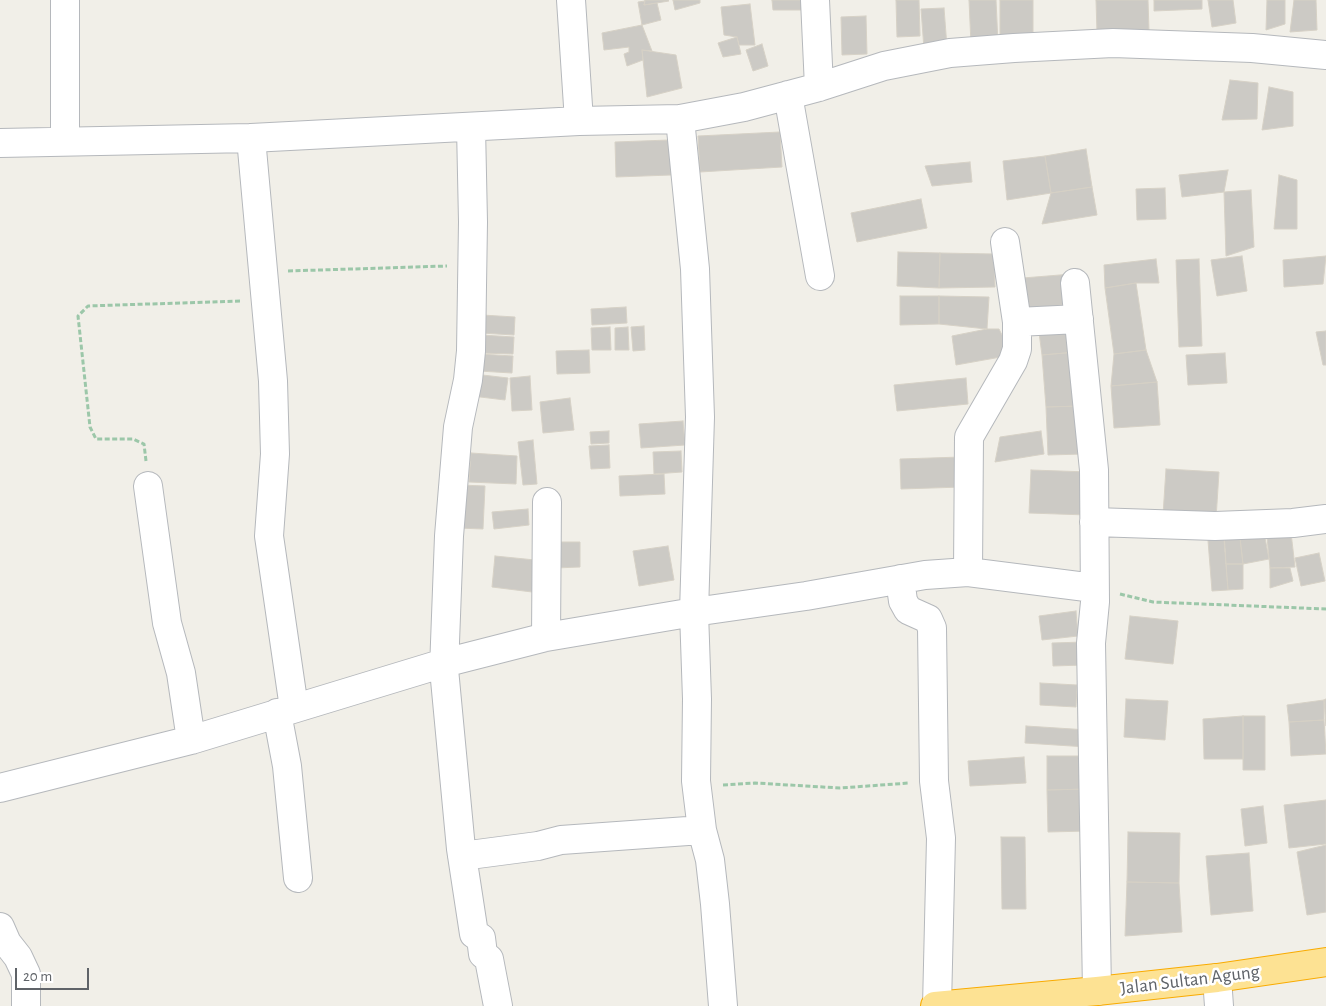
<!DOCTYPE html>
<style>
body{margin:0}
#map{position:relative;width:1326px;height:1006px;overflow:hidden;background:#f1efe8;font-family:"Alegreya Sans",sans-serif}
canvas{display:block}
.scale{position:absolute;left:15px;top:968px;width:74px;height:22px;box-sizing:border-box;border:2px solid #5f6368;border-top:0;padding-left:6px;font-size:15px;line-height:18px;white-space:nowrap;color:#5f6368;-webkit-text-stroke:4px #fff;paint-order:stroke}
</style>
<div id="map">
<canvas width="1326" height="1006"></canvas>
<div class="scale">20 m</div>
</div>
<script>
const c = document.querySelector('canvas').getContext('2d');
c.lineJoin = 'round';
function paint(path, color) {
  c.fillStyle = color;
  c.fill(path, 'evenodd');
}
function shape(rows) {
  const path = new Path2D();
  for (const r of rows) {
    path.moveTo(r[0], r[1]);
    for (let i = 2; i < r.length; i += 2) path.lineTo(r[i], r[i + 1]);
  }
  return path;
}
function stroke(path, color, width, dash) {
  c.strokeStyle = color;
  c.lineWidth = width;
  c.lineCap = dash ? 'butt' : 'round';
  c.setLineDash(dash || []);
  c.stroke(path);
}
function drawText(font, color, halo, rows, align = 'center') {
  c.font = font + ' "Alegreya Sans",sans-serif';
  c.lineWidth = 5;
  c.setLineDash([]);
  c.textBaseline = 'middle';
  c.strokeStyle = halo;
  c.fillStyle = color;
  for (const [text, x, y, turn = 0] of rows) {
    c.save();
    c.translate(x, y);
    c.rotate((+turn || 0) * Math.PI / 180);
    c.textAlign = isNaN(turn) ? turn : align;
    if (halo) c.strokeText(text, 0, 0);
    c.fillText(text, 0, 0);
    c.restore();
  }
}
const building = shape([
 [645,0,668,0,669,1,644,5,645,0],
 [673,0,700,0,700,3,675,10,673,0],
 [772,0,809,0,810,10,773,10,772,0],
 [896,0,919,0,920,36,897,37,896,0],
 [969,0,996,0,998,43,971,44,969,0],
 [1000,0,1033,0,1033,35,1000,35,1000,0],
 [1096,0,1148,0,1149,31,1097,33,1096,0],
 [1154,0,1202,0,1202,9,1154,11,1154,0],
 [1208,0,1233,0,1236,23,1212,27,1208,0],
 [1267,0,1285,0,1285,24,1266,30,1267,0],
 [1294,0,1316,0,1317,30,1290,32,1294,0],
 [645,1,644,5,657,3,661,20,642,25,638,2,645,1],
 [750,4,755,45,739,45,737,37,724,35,721,7,750,4],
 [944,8,947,47,924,49,921,9,944,8],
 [866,16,867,54,842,55,841,17,866,16],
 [642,25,652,51,642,50,643,60,627,66,624,54,629,52,629,47,604,50,602,33,642,25],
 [737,37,741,54,723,57,718,43,737,37],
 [762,44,768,66,753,71,746,50,762,44],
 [642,50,676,55,682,88,647,97,642,50],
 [1230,80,1258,83,1257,119,1222,120,1230,80],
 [1269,87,1293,92,1293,126,1262,130,1269,87],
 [780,132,782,167,700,172,698,136,780,132],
 [669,140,671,175,616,177,615,142,669,140],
 [1086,149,1092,187,1051,193,1045,156,1086,149],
 [1045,156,1051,193,1007,200,1003,161,1045,156],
 [970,162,972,182,932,186,925,166,970,162],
 [1228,170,1224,192,1182,197,1179,175,1228,170],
 [1279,175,1297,180,1297,229,1274,229,1279,175],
 [1092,187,1097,215,1042,224,1051,193,1092,187],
 [1165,188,1166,219,1137,220,1136,189,1165,188],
 [1251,190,1254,247,1226,256,1224,192,1251,190],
 [921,199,927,228,857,242,851,213,921,199],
 [898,252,940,253,939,288,897,286,898,252],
 [940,253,994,254,995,287,939,288,940,253],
 [1242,256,1247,291,1217,296,1211,260,1242,256],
 [1326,256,1323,284,1284,287,1283,260,1326,256],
 [1156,259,1159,283,1136,283,1105,288,1104,265,1156,259],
 [1199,259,1202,346,1179,347,1176,260,1199,259],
 [1072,274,1075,312,1026,315,1023,278,1072,274],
 [1136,283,1146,350,1114,354,1105,288,1136,283],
 [900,296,939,296,939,324,900,325,900,296],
 [939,296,989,297,987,329,939,324,939,296],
 [626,307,627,323,592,325,591,309,626,307],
 [482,315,515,317,514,335,481,333,482,315],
 [1075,322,1076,352,1042,355,1038,325,1075,322],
 [644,326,645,350,633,351,631,327,644,326],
 [610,327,611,350,592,350,591,328,610,327],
 [628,327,629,350,615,350,615,328,628,327],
 [987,329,999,329,1012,355,956,365,952,336,987,329],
 [1326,331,1326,365,1323,365,1316,332,1326,331],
 [481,335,514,337,513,354,480,353,481,335],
 [589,350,590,373,557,374,556,351,589,350],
 [1146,350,1157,382,1111,386,1114,354,1146,350],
 [1076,352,1080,406,1046,407,1042,355,1076,352],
 [1225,353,1227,383,1188,385,1186,355,1225,353],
 [479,354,513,356,512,373,479,371,479,354],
 [474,374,508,378,505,400,472,396,474,374],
 [530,376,532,410,512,411,510,378,530,376],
 [966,378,968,404,897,411,894,385,966,378],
 [1157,382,1160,425,1114,428,1111,386,1157,382],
 [570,398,574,430,543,433,540,402,570,398],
 [1080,406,1083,454,1048,455,1046,407,1080,406],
 [683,421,685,445,641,448,639,424,683,421],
 [609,431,609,443,591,444,590,432,609,431],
 [1041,431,1044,454,995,462,1000,437,1041,431],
 [533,440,537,484,523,485,518,442,533,440],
 [609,445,610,468,591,469,589,446,609,445],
 [681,451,682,472,654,474,653,452,681,451],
 [471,453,517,456,516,484,469,482,471,453],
 [961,457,962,487,901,489,900,459,961,457],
 [1166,469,1219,472,1216,519,1163,515,1166,469],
 [1031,470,1089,472,1087,515,1029,513,1031,470],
 [664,474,665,494,620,496,619,476,664,474],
 [460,485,485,486,483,529,458,528,460,485],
 [528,509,529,525,494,529,492,512,528,509],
 [1290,524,1295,567,1270,568,1266,527,1290,524],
 [1223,527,1228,590,1212,591,1207,528,1223,527],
 [1263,527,1269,559,1243,564,1239,529,1263,527],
 [1239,529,1243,564,1226,564,1224,531,1239,529],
 [555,542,580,542,580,567,555,568,555,542],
 [668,546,674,580,639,586,633,551,668,546],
 [1319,553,1325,581,1301,586,1295,558,1319,553],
 [495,556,535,560,532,592,492,587,495,556],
 [1226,564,1243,564,1243,589,1228,590,1226,564],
 [1270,568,1290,568,1293,581,1270,588,1270,568],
 [1076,611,1078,636,1042,640,1039,616,1076,611],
 [1130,616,1178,621,1173,664,1125,659,1130,616],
 [1084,642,1084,665,1053,666,1052,643,1084,642],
 [1040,683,1077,685,1076,707,1040,705,1040,683],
 [1126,699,1168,701,1165,740,1124,737,1126,699],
 [1326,699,1326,726,1324,700,1326,699],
 [1324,700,1324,720,1289,722,1287,705,1324,700],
 [1243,716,1265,716,1265,770,1243,770,1243,716],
 [1243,716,1243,759,1204,759,1203,719,1243,716],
 [1324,720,1326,754,1291,756,1289,722,1324,720],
 [1026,726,1088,730,1087,747,1025,743,1026,726],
 [1047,756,1087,756,1088,789,1047,790,1047,756],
 [1024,757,1026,783,970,786,968,761,1024,757],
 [1088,789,1088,831,1048,832,1047,790,1088,789],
 [1326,800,1326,844,1289,848,1284,805,1326,800],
 [1263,806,1267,843,1245,846,1241,809,1263,806],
 [1128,832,1180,833,1179,883,1127,882,1128,832],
 [1001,837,1025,837,1026,909,1002,909,1001,837],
 [1326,845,1326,912,1307,915,1297,852,1326,845],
 [1249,853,1253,911,1211,915,1206,856,1249,853],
 [1127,882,1179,883,1182,932,1125,936,1127,882]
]);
paint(building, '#cccac5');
stroke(building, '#d6d1c6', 1);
const street = shape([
 [65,0,65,141],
 [571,0,579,121],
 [815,0,819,87],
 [788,95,820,276],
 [680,119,695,269,700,417,694,612,697,699,696,781,702,830,710,860,715,904,723,1006],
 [471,127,473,222,471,351,468,380,458,427,449,536,444,669,461,849,474,934,481,938,483,954,489,959,498,1006],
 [251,138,273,381,275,454,269,536,294,708],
 [0,143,251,138,579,121,680,119,744,107,819,87,884,66,950,53,1014,48,1113,43,1252,48,1326,55],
 [1075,283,1094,470,1095,602,1091,643,1097,991],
 [1017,322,1079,319],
 [148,486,167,623,181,673,191,740],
 [1094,522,1215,526,1293,523,1326,519],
 [968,572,969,437,1013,361,1017,349,1017,322,1005,242],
 [900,579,903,601,908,610,928,619,932,628,934,781,941,838,937,1006],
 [546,637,547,502],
 [277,713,287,766,298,878],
 [0,788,191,740,444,663,546,637,694,612,806,596,925,575,968,572,1094,588],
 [462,856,538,846,561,840,702,830],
 [0,927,7,943,18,957,26,974,26,1006],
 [1217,978,1219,1006]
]);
const highway = shape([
 [935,1006,1097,991,1217,978,1326,962]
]);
stroke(street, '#b5b8bc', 30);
stroke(highway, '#f9ab00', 30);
stroke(shape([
 [288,271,447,266],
 [146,461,144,444,133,439,96,439,90,427,78,316,88,306,240,301],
 [1120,594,1153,602,1326,609],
 [723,785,755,783,840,788,909,783]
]), '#9cc7a9', 3, [5, 2.5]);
stroke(street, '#fff', 28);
stroke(highway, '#fde293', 28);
drawText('19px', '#5f6368', '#fff', [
 ["Jalan Sultan Agung",1190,980,-7]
]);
</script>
